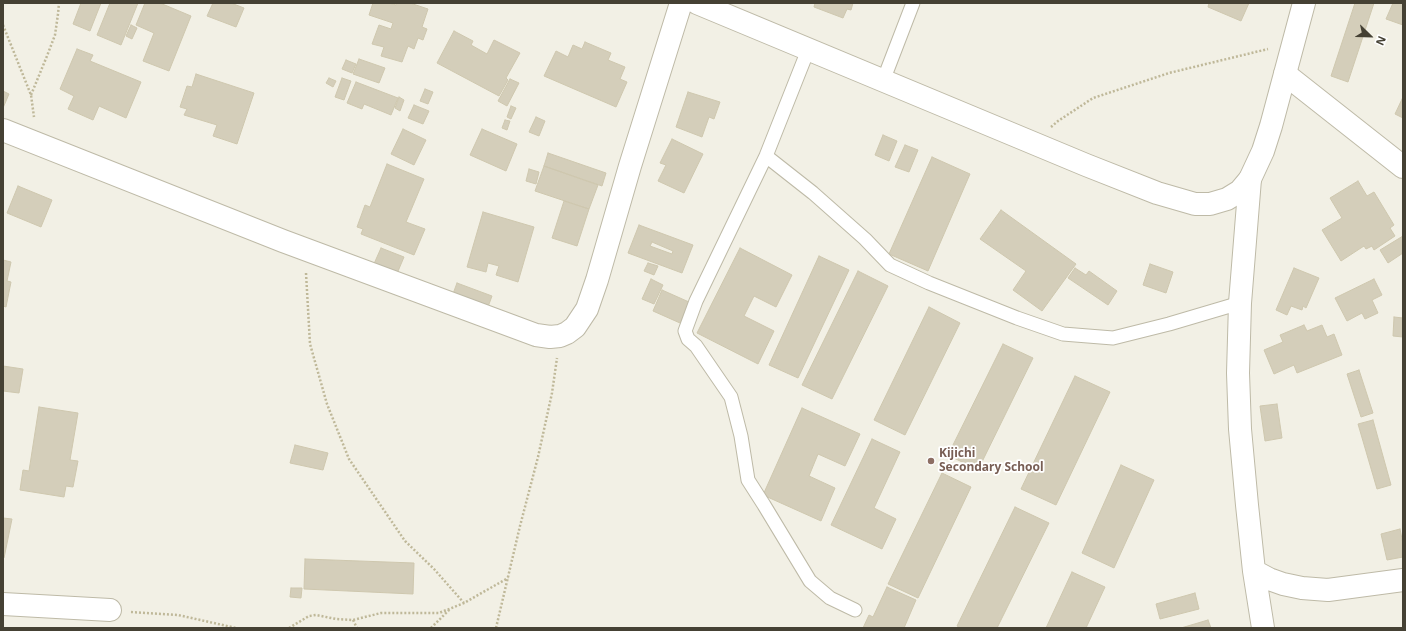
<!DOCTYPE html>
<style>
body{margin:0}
#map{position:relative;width:1406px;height:631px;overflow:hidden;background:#f2f0e5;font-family:"Noto Sans",sans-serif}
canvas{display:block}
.frame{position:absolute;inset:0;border:4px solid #454134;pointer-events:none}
.north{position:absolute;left:1350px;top:16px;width:40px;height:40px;-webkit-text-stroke:3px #fff;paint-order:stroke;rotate:113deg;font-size:11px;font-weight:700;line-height:16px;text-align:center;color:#454134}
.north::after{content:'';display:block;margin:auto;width:14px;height:18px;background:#454134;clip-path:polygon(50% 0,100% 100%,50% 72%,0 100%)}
</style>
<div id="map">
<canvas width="1406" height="631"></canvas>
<div class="frame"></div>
<div class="north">N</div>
</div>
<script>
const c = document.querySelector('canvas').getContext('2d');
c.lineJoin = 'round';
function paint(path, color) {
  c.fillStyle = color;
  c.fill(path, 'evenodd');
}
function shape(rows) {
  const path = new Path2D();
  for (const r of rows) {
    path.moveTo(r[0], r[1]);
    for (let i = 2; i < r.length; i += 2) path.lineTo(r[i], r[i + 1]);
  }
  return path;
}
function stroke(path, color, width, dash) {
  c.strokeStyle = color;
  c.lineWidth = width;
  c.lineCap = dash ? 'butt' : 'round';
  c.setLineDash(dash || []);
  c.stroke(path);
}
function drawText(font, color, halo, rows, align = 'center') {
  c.font = font + ' "Noto Sans",sans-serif';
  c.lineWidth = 3.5;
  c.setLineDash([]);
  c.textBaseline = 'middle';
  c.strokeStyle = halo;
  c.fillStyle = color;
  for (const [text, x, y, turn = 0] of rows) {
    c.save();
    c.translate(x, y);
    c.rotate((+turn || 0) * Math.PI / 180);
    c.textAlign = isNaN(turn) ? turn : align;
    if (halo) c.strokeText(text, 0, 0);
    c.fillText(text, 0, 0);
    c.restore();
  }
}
const building = shape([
 [81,3,101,3,90,31,73,24,81,3],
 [110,3,138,3,121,45,97,35,110,3],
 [145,3,160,3,191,16,169,71,143,61,154,33,136,25,145,3],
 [213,3,231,3,244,8,236,27,207,16,213,3],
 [373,3,389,3,396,5,397,3,410,3,428,9,422,27,427,29,423,40,418,38,414,49,408,46,402,62,381,56,384,47,372,44,379,25,391,29,393,23,369,15,373,3],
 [815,3,853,3,851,10,847,9,843,18,814,7,815,3],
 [1209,3,1249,3,1241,21,1208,7,1209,3],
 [1355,3,1374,3,1348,82,1331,76,1355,3],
 [1393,3,1403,3,1403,25,1386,19,1393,3],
 [131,25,137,28,132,39,126,36,131,25],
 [454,31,473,41,471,45,487,54,494,40,520,53,506,78,508,80,499,96,437,63,454,31],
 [585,42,611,53,608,60,625,67,620,79,627,82,616,107,544,76,556,51,568,57,573,45,582,49,585,42],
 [77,49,93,55,90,61,141,82,126,118,99,106,93,120,68,109,74,96,60,89,77,49],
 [359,59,385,68,379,83,353,74,359,59],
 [346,60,356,64,352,73,342,69,346,60],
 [196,74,254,93,237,144,213,136,217,125,184,115,187,109,180,107,187,86,192,87,196,74],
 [329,78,336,81,333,87,326,83,329,78],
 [342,78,351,81,344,100,335,97,342,78],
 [510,79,519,83,507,106,498,101,510,79],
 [356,82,398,98,391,115,364,104,362,109,347,103,356,82],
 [425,89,433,92,428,104,420,101,425,89],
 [3,91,9,94,3,108,3,91],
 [688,92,720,102,714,119,709,117,702,137,676,127,688,92],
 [399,97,404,100,400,111,395,108,399,97],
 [1403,97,1403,118,1395,114,1403,97],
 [414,105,429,111,423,124,408,118,414,105],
 [511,106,516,108,511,119,507,117,511,106],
 [536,117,545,121,539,136,529,132,536,117],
 [505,120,510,121,507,130,502,128,505,120],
 [403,129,426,140,414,165,391,154,403,129],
 [482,129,517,144,506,171,470,155,482,129],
 [883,135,897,141,889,161,875,155,883,135],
 [672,139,703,154,684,193,658,181,666,165,660,163,672,139],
 [905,145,918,150,909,172,895,167,905,145],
 [548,153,606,173,602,186,544,166,548,153],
 [932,157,970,174,928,271,889,254,932,157],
 [387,164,424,179,406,222,425,229,414,255,361,234,363,229,357,227,365,205,370,207,387,164],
 [544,166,598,185,589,209,535,191,544,166],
 [529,169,539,172,536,184,526,181,529,169],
 [1358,181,1367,196,1374,192,1394,225,1390,228,1395,236,1374,250,1372,246,1366,249,1364,246,1341,261,1322,230,1342,218,1330,198,1358,181],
 [18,186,52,200,41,227,7,213,18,186],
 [564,201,589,209,577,246,552,238,564,201],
 [1001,210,1076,264,1042,311,1013,290,1026,271,980,239,1001,210],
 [483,212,534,227,518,282,496,275,499,266,488,263,486,272,467,267,483,212],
 [639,225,693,245,682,273,628,253,639,225],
 [652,242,673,251,672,254,650,246,652,242],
 [1403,236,1403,253,1388,263,1380,250,1403,236],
 [381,248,404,257,396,276,373,266,381,248],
 [740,248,792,275,776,307,754,296,744,316,774,331,758,364,697,333,740,248],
 [819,256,849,270,798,378,769,365,819,256],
 [3,260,11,262,7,281,11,282,6,307,3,306,3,260],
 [648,263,658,266,654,275,644,271,648,263],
 [1150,264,1173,272,1166,293,1143,285,1150,264],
 [1075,268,1086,275,1089,271,1117,291,1108,305,1068,278,1075,268],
 [1294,268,1319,278,1306,308,1303,306,1302,310,1291,306,1287,315,1276,310,1294,268],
 [858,271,888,286,832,399,802,385,858,271],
 [651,279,663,285,654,304,642,299,651,279],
 [1374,279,1382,295,1372,300,1378,313,1365,319,1362,313,1347,321,1335,298,1374,279],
 [457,283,492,296,485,315,450,302,457,283],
 [662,290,689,302,680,323,653,311,662,290],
 [929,307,960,323,905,435,874,420,929,307],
 [1394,317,1403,318,1403,337,1393,336,1394,317],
 [1304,325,1307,331,1322,325,1327,337,1334,334,1342,355,1297,373,1294,365,1274,374,1264,350,1283,342,1280,335,1304,325],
 [1003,344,1033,358,978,470,948,455,1003,344],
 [3,366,23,369,19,393,3,391,3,366],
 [1359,370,1373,413,1361,417,1347,374,1359,370],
 [1075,376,1110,392,1056,505,1021,489,1075,376],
 [1277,404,1282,438,1265,441,1260,406,1277,404],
 [39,407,78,413,70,460,78,461,73,487,66,486,64,497,20,490,23,470,29,471,39,407],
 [802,408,860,434,845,466,818,454,809,476,835,488,821,521,763,495,802,408],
 [1373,420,1391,485,1377,489,1358,424,1373,420],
 [872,439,900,452,874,508,896,519,882,549,831,525,872,439],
 [295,445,328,453,323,470,290,463,295,445],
 [1121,465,1154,480,1114,568,1082,553,1121,465],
 [942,473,971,487,918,598,888,584,942,473],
 [1015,507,1049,523,997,628,961,628,957,626,1015,507],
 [3,518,12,519,4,558,3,557,3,518],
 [1400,529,1403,544,1403,557,1387,560,1381,534,1400,529],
 [305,559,414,563,413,594,304,589,305,559],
 [1072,572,1105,587,1086,628,1046,628,1072,572],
 [887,587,916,600,904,628,863,628,869,615,873,617,887,587],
 [291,588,302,588,301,598,290,597,291,588],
 [1195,593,1199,609,1160,619,1156,604,1195,593],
 [1208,620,1211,628,1181,628,1208,620]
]);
paint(building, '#d4ceba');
stroke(building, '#cec7ae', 1);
const service = shape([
 [808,50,766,156,696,301,685,331,688,339,696,346,731,397,741,436,748,480,764,505,810,581,830,598,855,610],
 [883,81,913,3],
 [766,156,813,193,865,239,890,265,929,283,1017,318,1063,334,1113,338,1169,324,1240,303]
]);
const minor = shape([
 [1285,74,1403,167],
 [3,130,283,241,536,335,550,337,560,336,567,333,575,327,587,309,597,280,630,166,681,3],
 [1250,179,1240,303,1238,373,1240,429,1247,505,1254,571,1263,628],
 [1254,571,1269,579,1283,584,1302,588,1328,590,1403,580],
 [3,604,110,610]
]);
const tertiary = shape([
 [697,3,1086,165,1157,193,1195,204,1210,204,1227,199,1240,191,1250,179,1263,151,1271,126,1304,3]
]);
stroke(service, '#bebaa7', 15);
stroke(minor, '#bebaa7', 24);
stroke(tertiary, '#bebaa7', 24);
stroke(shape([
 [3,25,31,95,34,117],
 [31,95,47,56,55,35,58,14,59,3],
 [1051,127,1058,121,1093,98,1169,73,1268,49],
 [306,273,310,344,327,404,349,459,405,541,434,569,464,603],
 [131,612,178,615,236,628],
 [353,620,357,628],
 [289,628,309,616,316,615,336,619,353,620,381,613,439,613,464,603,508,578],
 [431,628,450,609],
 [496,628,520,526,538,457,552,393,557,358]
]), '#bfb899', 2.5, [2, 2]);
stroke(service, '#fff', 13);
stroke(minor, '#fff', 22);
stroke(tertiary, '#fff', 22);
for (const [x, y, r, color] of [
 [931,461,4,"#8d6e63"]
]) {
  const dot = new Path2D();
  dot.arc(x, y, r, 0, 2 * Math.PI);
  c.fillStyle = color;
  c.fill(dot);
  stroke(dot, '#fff', 1.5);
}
drawText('bold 12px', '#785e54', '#fff', [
 ["Kijichi",939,454],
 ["Secondary School",939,468]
], 'left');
</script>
